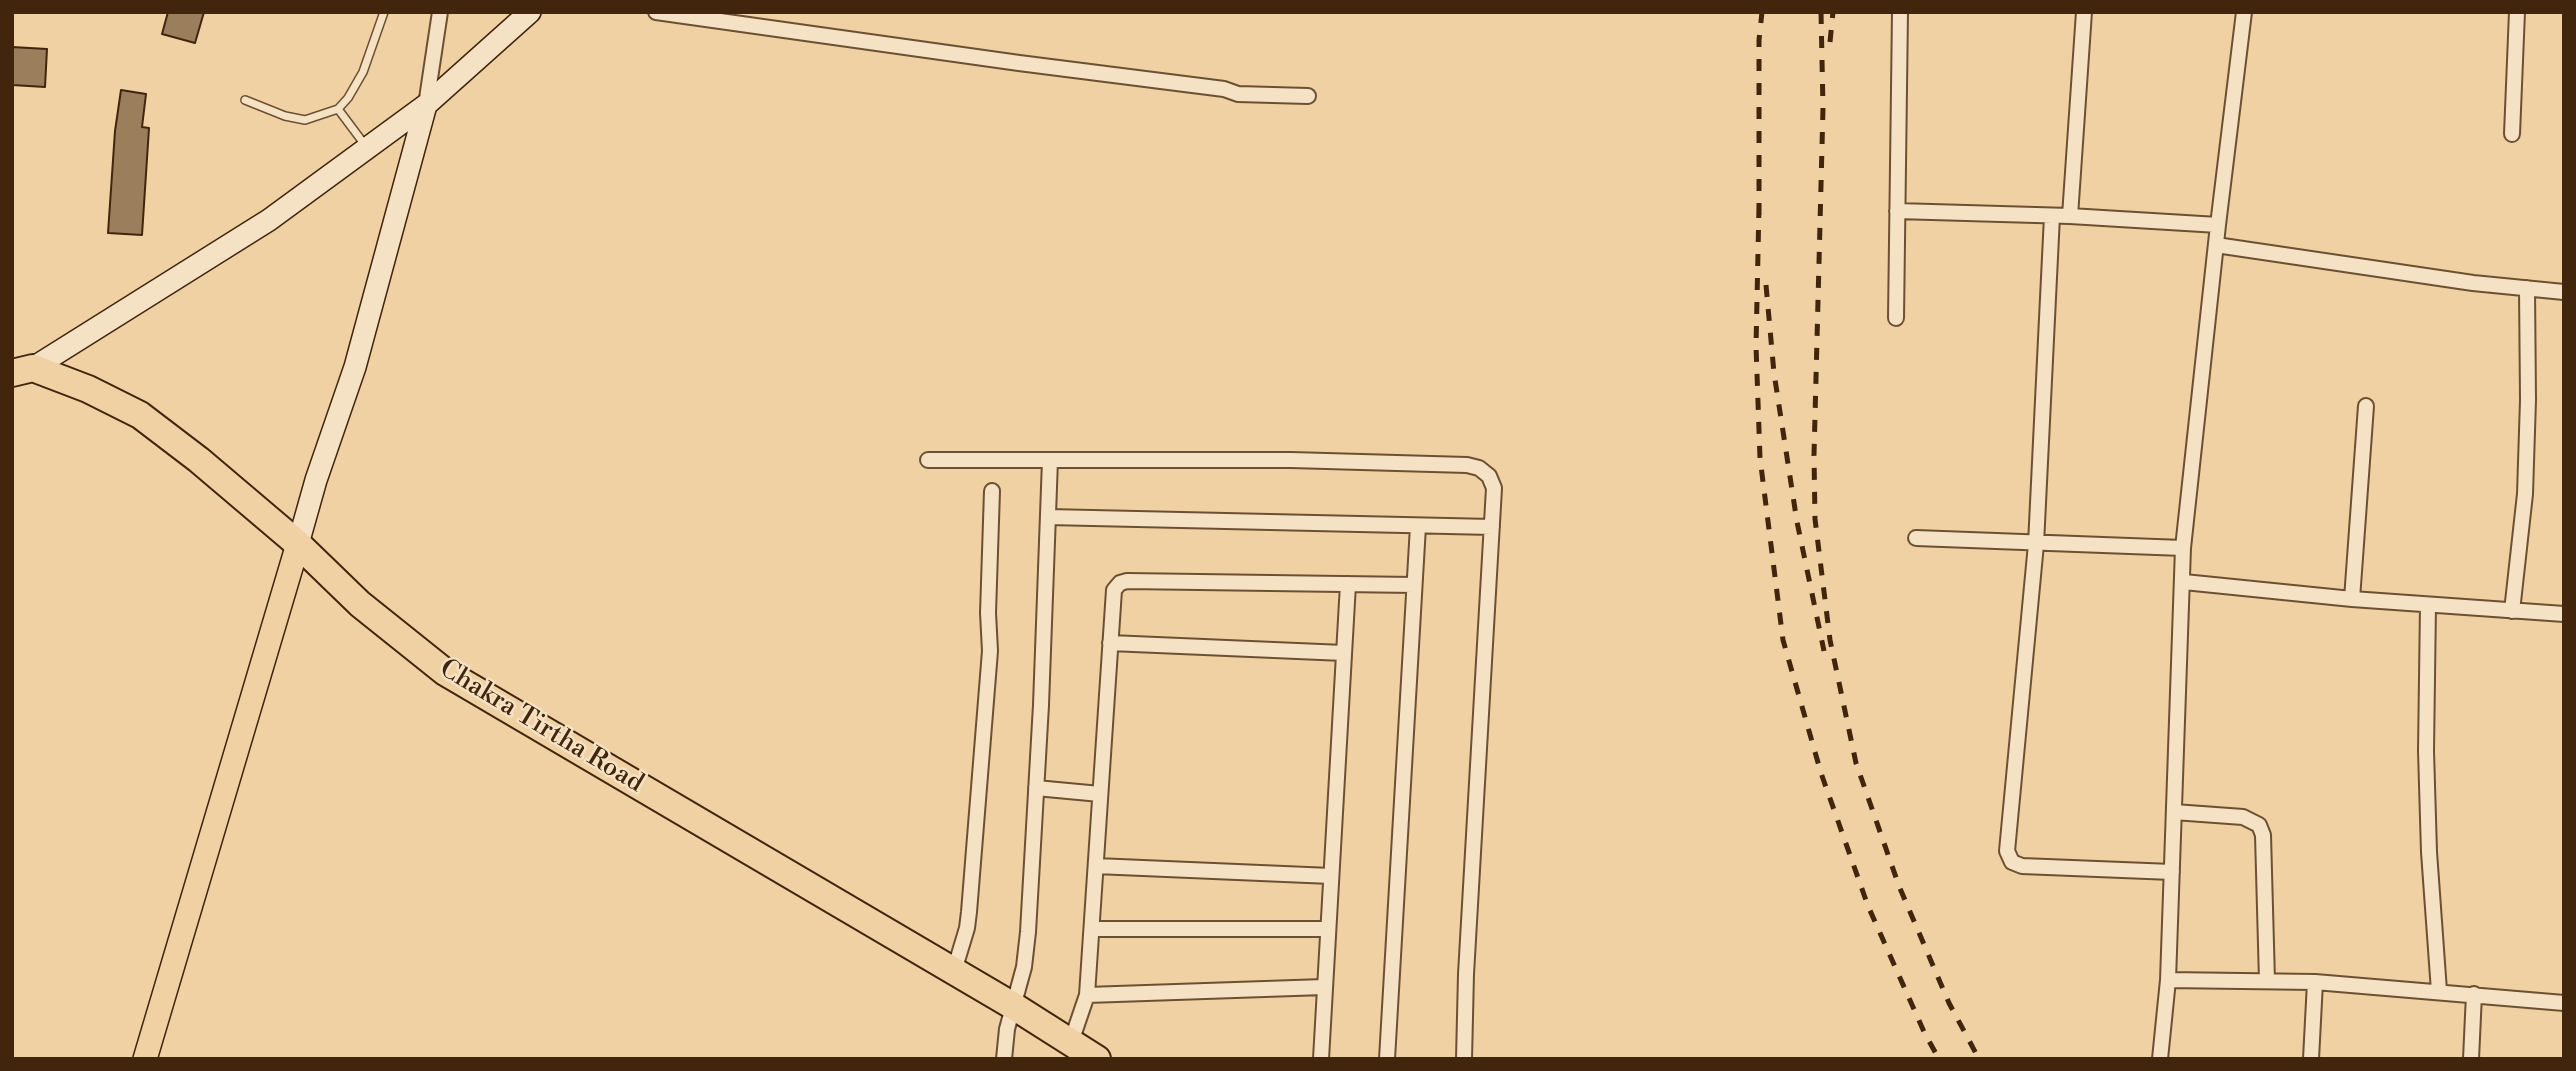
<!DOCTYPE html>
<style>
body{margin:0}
#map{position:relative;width:2576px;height:1071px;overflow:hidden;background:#efd1a3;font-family:"Libre Bodoni",serif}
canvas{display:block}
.frame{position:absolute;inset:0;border:14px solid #41250d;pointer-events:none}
</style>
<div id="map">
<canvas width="2576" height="1071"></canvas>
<div class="frame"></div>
</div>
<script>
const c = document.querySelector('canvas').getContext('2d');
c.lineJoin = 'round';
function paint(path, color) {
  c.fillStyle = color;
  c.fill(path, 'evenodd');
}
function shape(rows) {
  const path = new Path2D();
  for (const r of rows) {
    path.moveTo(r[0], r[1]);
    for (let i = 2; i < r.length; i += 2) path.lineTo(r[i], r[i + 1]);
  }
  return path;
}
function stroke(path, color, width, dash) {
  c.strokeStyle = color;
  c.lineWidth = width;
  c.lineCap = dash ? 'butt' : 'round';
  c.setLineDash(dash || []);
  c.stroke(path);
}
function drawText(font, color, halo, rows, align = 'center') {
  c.font = font + ' "Libre Bodoni",serif';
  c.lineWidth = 5;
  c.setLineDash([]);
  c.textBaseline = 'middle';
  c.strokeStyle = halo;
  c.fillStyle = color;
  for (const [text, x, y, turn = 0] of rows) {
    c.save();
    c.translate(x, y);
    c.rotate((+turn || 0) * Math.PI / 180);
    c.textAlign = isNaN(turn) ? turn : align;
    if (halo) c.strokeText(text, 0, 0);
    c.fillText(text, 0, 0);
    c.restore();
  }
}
const building = shape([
 [168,12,204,12,195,43,162,34,168,12],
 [12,47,47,49,45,87,12,85,12,47],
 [121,90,146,94,142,127,149,128,142,235,108,233,115,131,121,90]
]);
paint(building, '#9b7e5b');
stroke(building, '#41250d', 2);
const lane = shape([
 [245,100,285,116,305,120,338,109,348,98,363,72,384,12],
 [338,109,365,145]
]);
const street = shape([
 [656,12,1019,63,1224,89,1238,94,1308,96],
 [426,105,440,12],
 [2512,134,2517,12],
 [1897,211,2070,216,2218,225],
 [2052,216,2036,544,2007,851,2012,862,2022,866,2172,872],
 [2070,216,2084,12],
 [2216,245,2473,283,2564,292],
 [1896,318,1900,12],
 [928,460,1291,460,1467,465,1479,468,1489,476,1494,488,1466,974,1464,1059],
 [1048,517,1492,527],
 [1916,538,2183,548],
 [2184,582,2352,599,2564,614],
 [2352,599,2366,406],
 [2428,605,2426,751,2429,852,2439,991],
 [2512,611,2525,494,2528,400,2527,288],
 [1110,643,1344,653],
 [1036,788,1100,794],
 [2174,812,2243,817,2259,825,2263,835,2267,981],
 [1096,866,1331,876],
 [1092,929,1328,929],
 [954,971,967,928,969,912,990,651,988,613,992,491],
 [2168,980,2315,982,2564,1003],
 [1087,995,1324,987],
 [1071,1042,1087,995,1114,590,1120,583,1127,581,1414,585],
 [1004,1059,1007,1029,1024,967,1028,932,1041,705,1050,460],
 [1321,1059,1348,584],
 [1387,1059,1418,526],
 [2160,1059,2168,980,2183,548,2218,225,2244,12],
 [2311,1059,2315,982],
 [2471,1059,2474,994]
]);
const secondary = shape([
 [33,368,269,220,426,105,530,12],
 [298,544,316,480,355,367,426,105]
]);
const primary = shape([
 [145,1059,298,544]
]);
const highway = shape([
 [12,373,33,368,88,389,140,415,199,460,298,544,360,604,445,672,1015,1007,1097,1059]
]);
stroke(lane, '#6c5032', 10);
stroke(street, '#6c5032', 18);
stroke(secondary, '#41250d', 24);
stroke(primary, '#41250d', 26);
stroke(highway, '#41250d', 30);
stroke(lane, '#f5e1c3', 7);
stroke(street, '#f5e1c3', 14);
stroke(secondary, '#f5e1c3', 21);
stroke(primary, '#efd1a3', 23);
stroke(highway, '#efd1a3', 26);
stroke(shape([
 [1821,12,1823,108,1814,455,1815,519,1830,640,1856,763,1899,886,1949,1003,1979,1059],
 [1830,42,1833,12],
 [1759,206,1756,346,1760,458,1783,640,1821,773,1868,906,1925,1034,1939,1059],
 [1759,215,1759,40,1762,12],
 [1766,285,1774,373,1797,522,1824,651]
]), '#41250d', 5, [12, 12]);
drawText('26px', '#41250d', '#f5e1c3', [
 ["Chakra Tirtha Road",541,727,31]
]);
</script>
